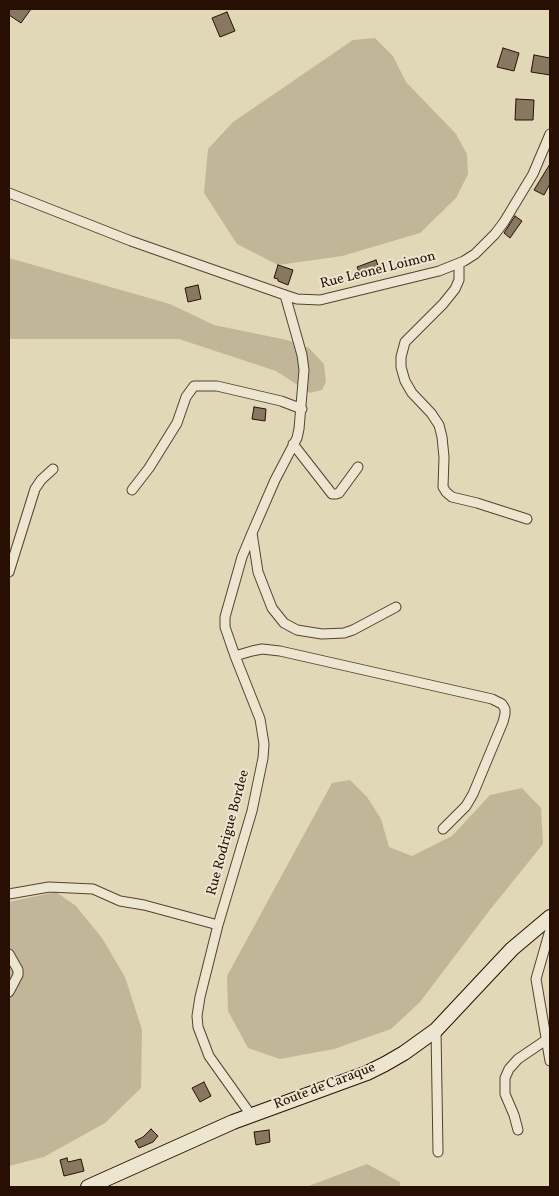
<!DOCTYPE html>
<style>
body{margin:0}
#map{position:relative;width:559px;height:1196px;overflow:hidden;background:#e1d8b8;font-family:Vollkorn,serif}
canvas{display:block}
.frame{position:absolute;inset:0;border:10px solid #280f03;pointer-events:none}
</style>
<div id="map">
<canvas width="559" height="1196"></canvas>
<div class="frame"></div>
</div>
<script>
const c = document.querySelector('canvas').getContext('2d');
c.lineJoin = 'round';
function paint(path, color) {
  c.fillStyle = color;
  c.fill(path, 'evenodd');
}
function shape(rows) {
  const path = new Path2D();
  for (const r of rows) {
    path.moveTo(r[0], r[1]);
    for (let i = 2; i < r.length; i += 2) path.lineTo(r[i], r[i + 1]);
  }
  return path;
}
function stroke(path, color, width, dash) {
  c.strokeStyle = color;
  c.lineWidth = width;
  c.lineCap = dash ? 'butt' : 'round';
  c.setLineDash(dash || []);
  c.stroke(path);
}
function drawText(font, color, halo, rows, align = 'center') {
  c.font = font + ' Vollkorn,serif';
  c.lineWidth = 4;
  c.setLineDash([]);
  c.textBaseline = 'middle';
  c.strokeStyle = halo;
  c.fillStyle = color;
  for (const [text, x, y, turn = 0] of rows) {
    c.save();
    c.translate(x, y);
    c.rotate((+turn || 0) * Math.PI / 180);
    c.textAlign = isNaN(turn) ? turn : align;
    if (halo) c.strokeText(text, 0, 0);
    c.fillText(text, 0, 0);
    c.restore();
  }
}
paint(shape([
 [375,38,393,56,406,82,456,134,467,154,468,174,456,198,420,233,342,256,278,265,237,244,204,193,208,149,233,122,353,40],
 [9,258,170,304,214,325,287,340,309,348,324,364,326,382,322,390,310,393,276,371,179,339,9,339],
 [350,780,367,797,381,819,389,847,412,856,452,836,490,795,522,788,541,808,543,844,489,911,420,1002,391,1029,334,1049,280,1059,248,1048,228,1011,227,976,332,783],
 [56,892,76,906,102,938,125,977,142,1030,141,1088,105,1123,44,1157,9,1166,9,902],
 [367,1164,400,1182,400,1187,306,1187]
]), '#c2b699');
const building = shape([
 [9,9,31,9,21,23,9,15,9,9],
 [227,12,235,31,220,37,212,18,227,12],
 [503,48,519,53,514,71,497,67,503,48],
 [534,55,550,58,550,75,531,72,534,55],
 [516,99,534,100,533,120,515,120,516,99],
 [550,164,550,184,544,195,534,190,550,164],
 [515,216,522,221,510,238,504,233,515,216],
 [376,260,380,271,362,278,357,267,376,260],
 [278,265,293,270,288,285,278,281,278,279,274,278,278,265],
 [198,285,201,299,188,302,185,288,198,285],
 [254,407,266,409,265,421,252,419,254,407],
 [204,1082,211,1096,200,1102,192,1088,204,1082],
 [151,1129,158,1136,153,1142,139,1148,135,1141,143,1137,151,1129],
 [269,1130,270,1142,256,1145,254,1132,269,1130],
 [67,1158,68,1162,81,1159,84,1171,64,1176,60,1160,67,1158]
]);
paint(building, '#887861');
stroke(building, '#280f03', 1);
const street = shape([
 [9,193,131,241,285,295,297,299,320,300,439,271,464,261,475,254,495,234,504,222,533,174,550,134],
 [459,263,459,280,455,289,443,304,405,342,401,357,401,367,405,381,412,393,431,413,439,425,442,437,444,457,443,487,446,492,452,497,477,503,527,519],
 [293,444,332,494,336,494,339,493,358,467],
 [132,490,149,468,177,423,186,397,194,386,217,386,281,401,302,409],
 [252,533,258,572,272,608,284,623,297,630,322,634,344,633,353,630,396,607],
 [9,572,35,489,41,480,53,469],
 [235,656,252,651,262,649,280,651,492,699,502,704,505,709,505,714,503,722,473,794,466,806,443,829],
 [9,894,49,887,93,889,120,901,144,905,218,925],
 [550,930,536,979,550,1061],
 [9,954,18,970,18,975,9,992],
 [436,1030,438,1152],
 [251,1115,209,1056,198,1027,197,1016,200,997,218,925,252,811,263,758,264,744,260,719,235,656,225,627,225,617,242,557,252,533,275,480,297,438,299,429,304,370,302,355,285,295],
 [518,1130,514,1115,505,1094,505,1078,509,1069,518,1059,546,1040]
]);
const secondary = shape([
 [88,1187,233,1122,367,1073,385,1064,404,1053,436,1030,512,949,550,917]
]);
stroke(street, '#564130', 11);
stroke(secondary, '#280f03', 16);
stroke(street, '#ece6d1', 9);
stroke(secondary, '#ece6d1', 14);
drawText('14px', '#280f03', '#ece6d1', [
 ["Rue Leonel Loimon",378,271,-14],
 ["Rue Rodrigue Bordee",229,833,-75],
 ["Route de Caraque",325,1087,-21]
]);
</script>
